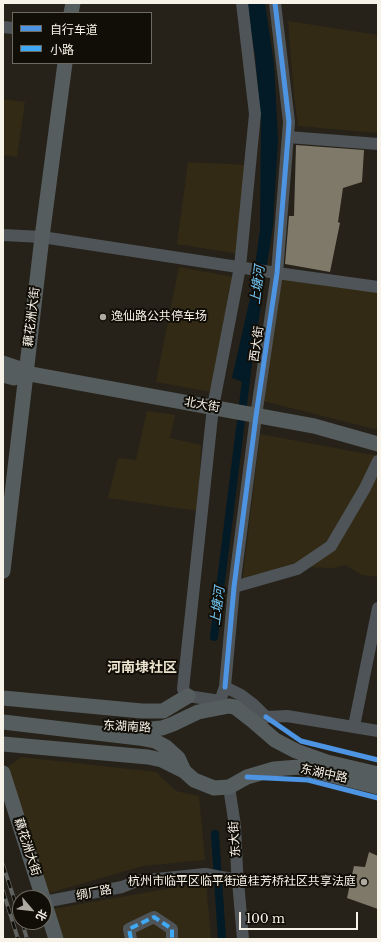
<!DOCTYPE html>
<meta charset="utf-8">
<style>
body{margin:0}
#map{position:relative;width:381px;height:942px;overflow:hidden;background:#262219;font-family:"Libre Baskerville","Noto Sans SC",serif}
canvas{display:block}
.frame{position:absolute;inset:0;border:4px solid #f8f3e9;pointer-events:none}
.legend{position:absolute;left:12px;top:12px;width:140px;height:52px;box-sizing:border-box;background:#110e07;border:1px solid #6d6a61;margin:0;padding:5px 7px;list-style:none;font-size:12px;color:#f8f3e9}
.legend li{display:flex;align-items:center;gap:8px;height:20px}
.legend b{width:20px;border:1px solid #6d6a61}
.north{position:absolute;left:12px;top:890px;width:40px;height:40px;box-sizing:border-box;background:#110e07;border:1px solid #6d6a61;border-radius:50%;rotate:118deg;font-size:11px;font-weight:700;line-height:16px;text-align:center;color:#f8f3e9}
.north::after{content:'';display:block;margin:auto;width:14px;height:18px;background:#aeaaa0;clip-path:polygon(50% 0,100% 100%,50% 72%,0 100%)}
.scale{position:absolute;left:239px;top:912px;width:119px;height:18px;box-sizing:border-box;border:2px solid #f8f3e9;border-top:0;padding-left:5px;font-size:12px;line-height:14px;white-space:nowrap;color:#f8f3e9;-webkit-text-stroke:3px #110e07;paint-order:stroke}
</style>
<div id="map">
<canvas width="381" height="942"></canvas>
<div class="frame"></div>
<ul class="legend">
<li><b style="height:5px;background:#4d94e3"></b>自行车道</li>
<li><b style="height:5px;background:#3fa9f5"></b>小路</li>
</ul>
<div class="north">北</div>
<div class="scale">100 m</div>
</div>
<script>
const c = document.querySelector('canvas').getContext('2d');
c.lineJoin = 'round';
function paint(path, color) {
  c.fillStyle = color;
  c.fill(path, 'evenodd');
}
function shape(rows) {
  const path = new Path2D();
  for (const r of rows) {
    path.moveTo(r[0], r[1]);
    for (let i = 2; i < r.length; i += 2) path.lineTo(r[i], r[i + 1]);
  }
  return path;
}
function stroke(path, color, width, dash) {
  c.strokeStyle = color;
  c.lineWidth = width;
  c.lineCap = dash ? 'butt' : 'round';
  c.setLineDash(dash || []);
  c.stroke(path);
}
function drawText(font, color, halo, rows, align = 'center') {
  c.font = font + ' "Libre Baskerville","Noto Sans SC",serif';
  c.lineWidth = 4;
  c.setLineDash([]);
  c.textBaseline = 'middle';
  c.strokeStyle = halo;
  c.fillStyle = color;
  for (const [text, x, y, turn = 0] of rows) {
    c.save();
    c.translate(x, y);
    c.rotate((+turn || 0) * Math.PI / 180);
    c.textAlign = isNaN(turn) ? turn : align;
    if (halo) c.strokeText(text, 0, 0);
    c.fillText(text, 0, 0);
    c.restore();
  }
}
paint(shape([
 [288,21,378,35,378,133,298,126,294,96],
 [3,99,25,102,17,157,3,155],
 [188,162,248,165,240,254,177,244],
 [179,267,234,277,211,392,156,382],
 [282,275,378,292,378,430,263,401],
 [147,411,175,415,170,438,201,445,198,511,108,498,118,458,136,460],
 [260,434,378,456,378,577,362,575,345,565,334,568,305,567,242,584],
 [21,757,156,772,176,791,199,796,205,860,143,866,42,895,7,768],
 [206,882,211,939,63,939,53,909]
]), '#322a15');
paint(shape([
 [246,3,265,3,274,64,278,140,273,225,249,384,232,378,251,294,260,230,261,123,255,55]
]), '#031a27');
stroke(shape([
 [214,637,247,372],
 [215,834,222,939]
]), '#031a27', 8);
paint(shape([
 [296,145,364,150,362,182,343,188,338,222,340,223,330,272,285,264,289,216,294,216],
 [369,852,378,856,378,909,347,898,354,866,365,867]
]), '#7f796a');
stroke(shape([
 [242,3,255,114,240,267,213,407,183,689,188,696,220,701,225,687,234,587,256,416,277,273,289,122,275,3],
 [3,27,13,28],
 [288,137,378,144],
 [3,235,42,237,277,273,378,287],
 [234,587,297,569,331,546,365,488,378,461],
 [225,687,241,695,254,705,266,717,287,716,378,731],
 [354,726,378,608],
 [229,787,235,826,237,869,243,939],
 [44,902,122,887,137,881,205,874,238,880],
 [131,939,129,929,154,917,172,929,172,939]
]), '#4e5457', 12);
stroke(shape([
 [71,13,73,3],
 [3,363,15,367,25,373,314,426,378,444],
 [3,375,14,378,25,373],
 [3,571,42,237,65,63],
 [3,698,142,711,163,711,188,696],
 [3,722,139,738,155,741,166,747,178,758,184,771,194,780,214,788,229,787,247,777,274,769,299,767,378,787],
 [129,729,140,730,162,728,173,724,198,712,229,706,235,707,253,721,275,740,296,751,327,762,378,774],
 [3,744,148,757,162,760,184,771],
 [3,773,43,898],
 [44,901,56,939]
]), '#565d5f', 15);
const rail = shape([
 [3,865,20,917],
 [3,891,18,939],
 [22,922,27,939]
]);
stroke(rail, '#606260', 4);
stroke(rail, '#110e07', 2.5, [8]);
stroke(shape([
 [131,939,129,929,154,917,172,929,172,939]
]), '#3fa9f5', 4, [8, 4]);
stroke(shape([
 [225,687,234,587,256,416,277,273,288,137,289,122,275,3],
 [266,717,301,741,378,760],
 [247,777,308,780,378,798]
]), '#4d94e3', 5);
for (const [x, y, r, color] of [
 [103,317,4,"#aeaaa0"],
 [364,882,4,"#aeaaa0"]
]) {
  const dot = new Path2D();
  dot.arc(x, y, r, 0, 2 * Math.PI);
  c.fillStyle = color;
  c.fill(dot);
  stroke(dot, '#110e07', 1.5);
}
drawText('12px', '#f8f3e9', '#110e07', [
 ["藕花洲大街",32,317,-83],
 ["西大街",257,344,-82],
 ["北大街",202,405,10],
 ["东湖南路",127,727,3],
 ["东湖中路",324,774,12],
 ["东大街",235,839,-94],
 ["藕花洲大街",27,847,72],
 ["绸厂路",94,893,-11]
]);
drawText('12px', '#f8f3e9', '#110e07', [
 ["逸仙路公共停车场",111,317],
 ["杭州市临平区临平街道桂芳桥社区共享法庭",356,882,"right"]
], 'left');
drawText('italic 13px', '#73cafa', '#110e07', [
 ["上塘河",258,285,-83],
 ["上塘河",218,606,-83]
]);
drawText('bold 14px', '#ece4cf', '#110e07', [
 ["河南埭社区",142,668]
]);
</script>
